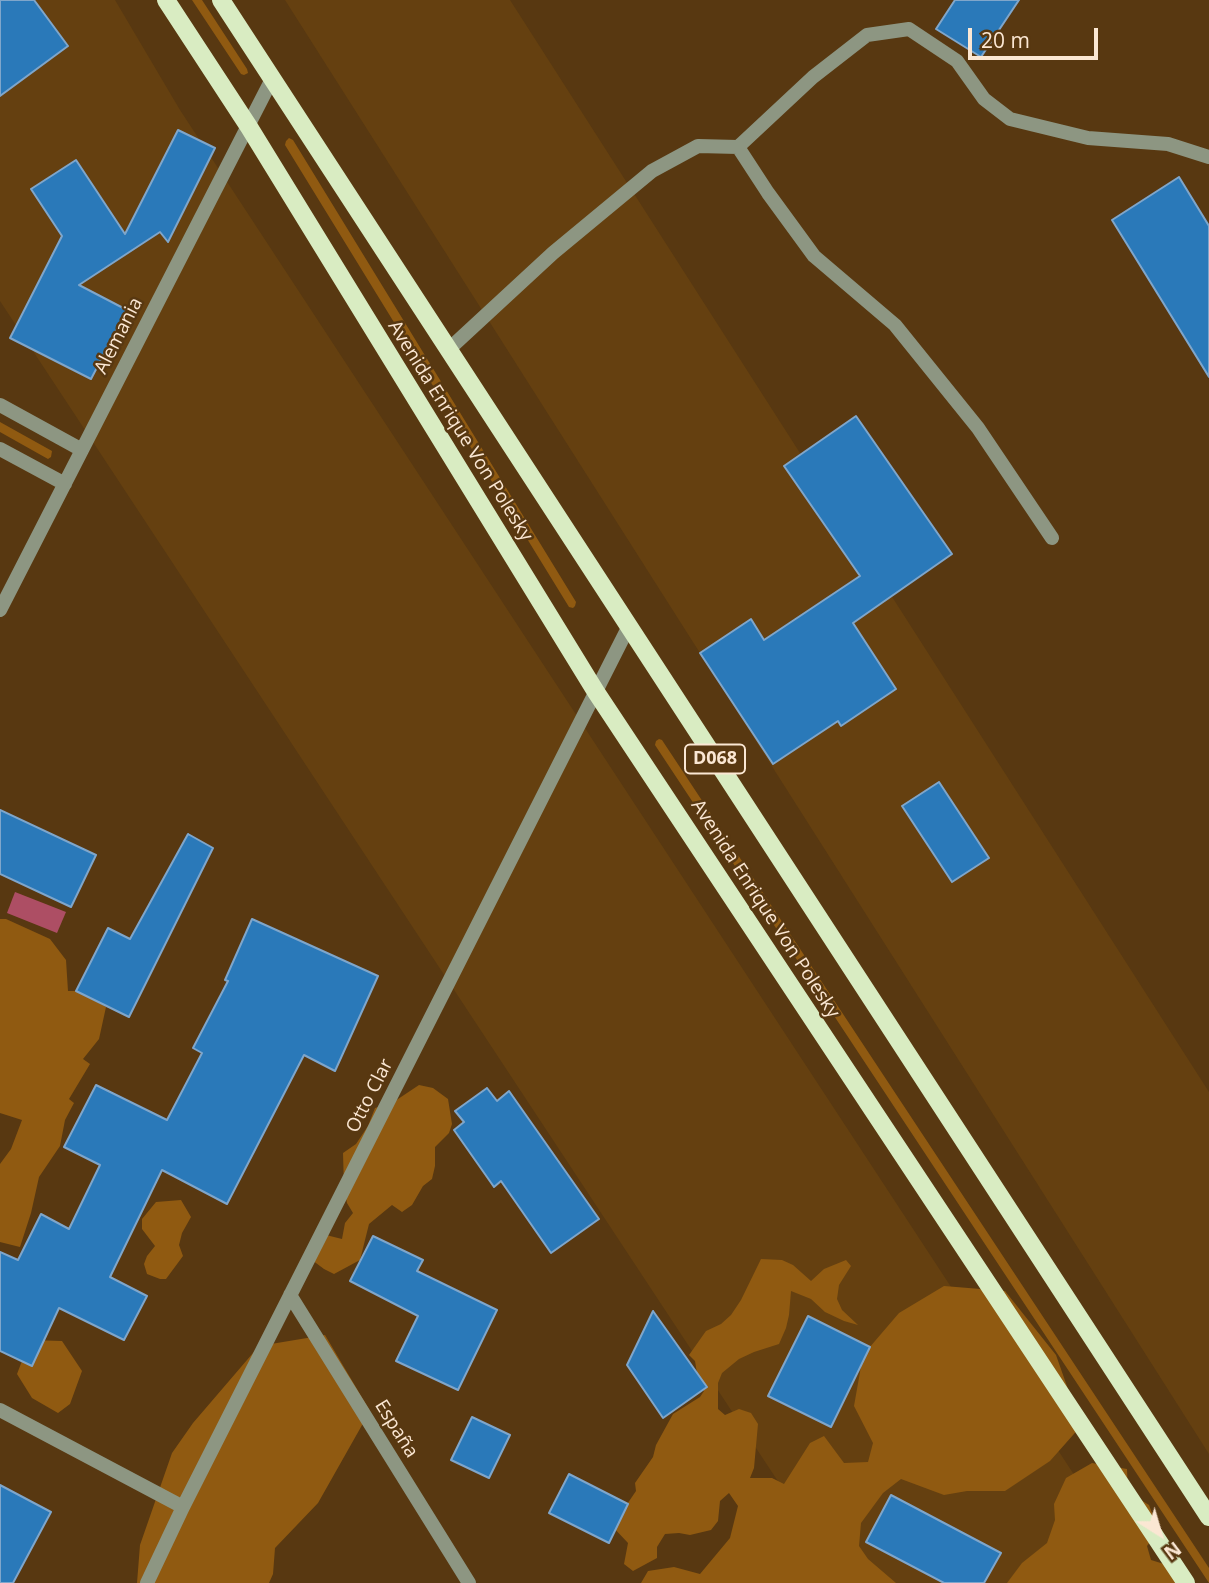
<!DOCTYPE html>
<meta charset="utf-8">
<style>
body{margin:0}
#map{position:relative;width:1209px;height:1583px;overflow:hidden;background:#583811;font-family:"Open Sans",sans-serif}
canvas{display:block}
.north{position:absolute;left:1125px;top:1499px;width:70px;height:70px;-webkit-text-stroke:5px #583811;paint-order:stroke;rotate:143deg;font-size:19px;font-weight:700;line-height:28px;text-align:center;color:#fbe7d3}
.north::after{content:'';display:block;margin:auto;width:24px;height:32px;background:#fbe7d3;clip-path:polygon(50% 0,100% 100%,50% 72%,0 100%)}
.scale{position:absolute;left:968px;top:28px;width:130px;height:32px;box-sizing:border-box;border:4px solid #fbe7d3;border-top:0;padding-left:9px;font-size:21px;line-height:24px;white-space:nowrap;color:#fbe7d3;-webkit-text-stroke:5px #583811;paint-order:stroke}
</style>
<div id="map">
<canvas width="1209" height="1583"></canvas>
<div class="north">N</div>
<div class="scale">20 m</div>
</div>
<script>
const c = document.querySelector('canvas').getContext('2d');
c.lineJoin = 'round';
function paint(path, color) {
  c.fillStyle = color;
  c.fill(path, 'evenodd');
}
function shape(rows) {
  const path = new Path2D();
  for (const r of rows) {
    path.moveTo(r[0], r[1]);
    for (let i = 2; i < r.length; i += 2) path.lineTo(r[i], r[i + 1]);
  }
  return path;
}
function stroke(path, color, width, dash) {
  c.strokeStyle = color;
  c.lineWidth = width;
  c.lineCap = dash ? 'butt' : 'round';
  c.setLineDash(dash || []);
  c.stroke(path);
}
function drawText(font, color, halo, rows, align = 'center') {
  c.font = font + ' "Open Sans",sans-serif';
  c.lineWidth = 5;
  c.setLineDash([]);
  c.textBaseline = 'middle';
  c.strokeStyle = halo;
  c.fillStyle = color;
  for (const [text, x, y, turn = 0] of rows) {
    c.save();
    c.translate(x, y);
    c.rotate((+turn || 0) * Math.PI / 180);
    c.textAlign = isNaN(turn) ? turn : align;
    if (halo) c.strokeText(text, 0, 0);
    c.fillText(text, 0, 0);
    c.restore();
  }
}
paint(shape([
 [0,0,115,0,180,110,1145,1583,845,1583,0,301],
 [285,0,510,0,1209,1092,1209,1454]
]), '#654010');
paint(shape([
 [192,0,202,0,247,69,248,73,244,75,241,74],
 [289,138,293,140,576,602,575,606,573,608,569,607,285,145,286,141],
 [0,422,52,451,51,457,48,459,0,432],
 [659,739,662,740,1209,1568,1209,1583,655,745,656,741],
 [0,919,6,919,50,939,66,960,68,991,76,991,86,995,106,1007,99,1039,83,1059,90,1064,69,1099,74,1103,65,1120,60,1146,39,1177,31,1213,20,1247,0,1242,0,1164,11,1149,22,1120,0,1113],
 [419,1085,433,1088,448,1099,452,1124,449,1133,435,1147,435,1166,432,1179,423,1186,412,1205,402,1212,392,1205,369,1224,360,1260,334,1274,324,1269,312,1260,326,1235,342,1239,345,1223,353,1213,347,1203,344,1188,343,1153,356,1144,368,1126,375,1108,392,1103],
 [181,1200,191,1217,182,1233,179,1245,183,1256,166,1279,160,1279,147,1274,144,1264,147,1256,155,1246,142,1229,142,1219,156,1202],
 [761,1259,782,1260,793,1265,811,1281,824,1269,846,1260,851,1266,839,1285,837,1299,842,1310,858,1325,844,1321,825,1312,811,1299,791,1291,789,1315,786,1328,779,1344,754,1352,739,1359,722,1373,718,1383,718,1409,725,1415,739,1409,751,1413,758,1424,754,1468,750,1478,772,1478,784,1484,810,1443,824,1436,844,1463,868,1462,873,1443,854,1406,863,1355,899,1313,944,1286,1005,1291,1056,1355,1081,1426,1050,1461,1005,1491,967,1491,944,1495,901,1479,883,1493,861,1523,859,1546,868,1559,896,1583,641,1583,648,1571,674,1567,700,1574,730,1538,738,1506,729,1493,720,1501,718,1521,711,1530,690,1535,679,1533,665,1534,657,1547,657,1558,633,1571,624,1564,628,1543,611,1525,617,1519,636,1491,635,1483,653,1457,656,1445,673,1414,700,1397,704,1391,698,1379,695,1361,689,1355,706,1331,721,1324,731,1315,741,1300],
 [325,1335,370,1411,318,1503,275,1548,273,1574,269,1583,137,1583,140,1545,172,1453,193,1423,259,1346],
 [30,1340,62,1341,82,1371,70,1404,58,1413,32,1398,17,1374],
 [1092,1463,1127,1469,1128,1496,1133,1495,1149,1505,1157,1526,1153,1538,1147,1546,1151,1560,1164,1564,1182,1583,1007,1583,1022,1563,1047,1543,1055,1520,1054,1504,1066,1478]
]), '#905a11');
paint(shape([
 [15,892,66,912,57,933,7,913]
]), '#ad4e64');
const building = shape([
 [0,0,34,0,68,46,0,96,0,0],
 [955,0,1019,0,981,57,936,29,955,0],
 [178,130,215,148,168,242,160,232,79,285,127,310,91,379,10,338,62,236,31,189,76,160,125,234,178,130],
 [1179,177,1209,226,1209,377,1112,220,1179,177],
 [856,416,952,554,853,623,896,689,841,726,838,721,773,764,700,653,751,619,764,640,860,576,784,466,856,416],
 [939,782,989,858,952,882,902,806,939,782],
 [0,810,96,855,71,907,0,874,0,810],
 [188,834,213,848,129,1017,76,991,108,928,130,939,188,834],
 [252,919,378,976,335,1071,304,1055,227,1204,162,1170,110,1277,147,1296,124,1340,59,1308,32,1366,0,1351,0,1252,18,1260,41,1214,69,1229,100,1165,64,1147,96,1085,167,1120,202,1053,193,1048,228,981,225,980,252,919],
 [487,1088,497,1101,509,1091,599,1219,551,1253,501,1181,494,1187,454,1130,464,1122,455,1111,487,1088],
 [373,1236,423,1260,417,1271,497,1310,458,1390,396,1361,418,1316,350,1281,373,1236],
 [653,1311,707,1387,663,1418,627,1365,653,1311],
 [808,1316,870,1347,831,1427,768,1396,808,1316],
 [472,1417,510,1435,489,1478,451,1460,472,1417],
 [569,1474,628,1504,609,1543,549,1513,569,1474],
 [0,1485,51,1512,13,1583,0,1583,0,1485],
 [891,1495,1001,1553,984,1583,944,1583,866,1542,891,1495]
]);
paint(building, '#2a79b9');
stroke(building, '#7fa6cb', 2);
stroke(shape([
 [738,147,813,77,867,35,909,29,957,61,984,99,1010,119,1088,138,1168,144,1209,157],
 [448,350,553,253,652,171,698,146,738,147,768,193,814,256,895,325,978,428,1052,538]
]), '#8d9682', 14);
stroke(shape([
 [0,405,82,450],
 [0,449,65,484],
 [0,610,272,79],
 [290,1295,469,1583],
 [0,1410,183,1507],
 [147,1583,183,1507,629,626]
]), '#8d9682', 14);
stroke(shape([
 [166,0,249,127,596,692,1186,1583],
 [221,0,1209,1517]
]), '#d9ecc2', 18);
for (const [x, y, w] of [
 [715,759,60]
]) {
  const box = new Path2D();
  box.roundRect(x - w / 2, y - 14.5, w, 29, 5);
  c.fillStyle = '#583811';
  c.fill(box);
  stroke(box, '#fbe7d3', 2);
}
drawText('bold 18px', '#fbe7d3', null, [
 ["D068",715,759]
]);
drawText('19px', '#fbe7d3', '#583811', [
 ["Alemania",119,336,-63],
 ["Avenida Enrique Von Polesky",460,431,58],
 ["Avenida Enrique Von Polesky",765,909,57],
 ["Otto Clar",370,1096,-63],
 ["España",396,1429,58]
]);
</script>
